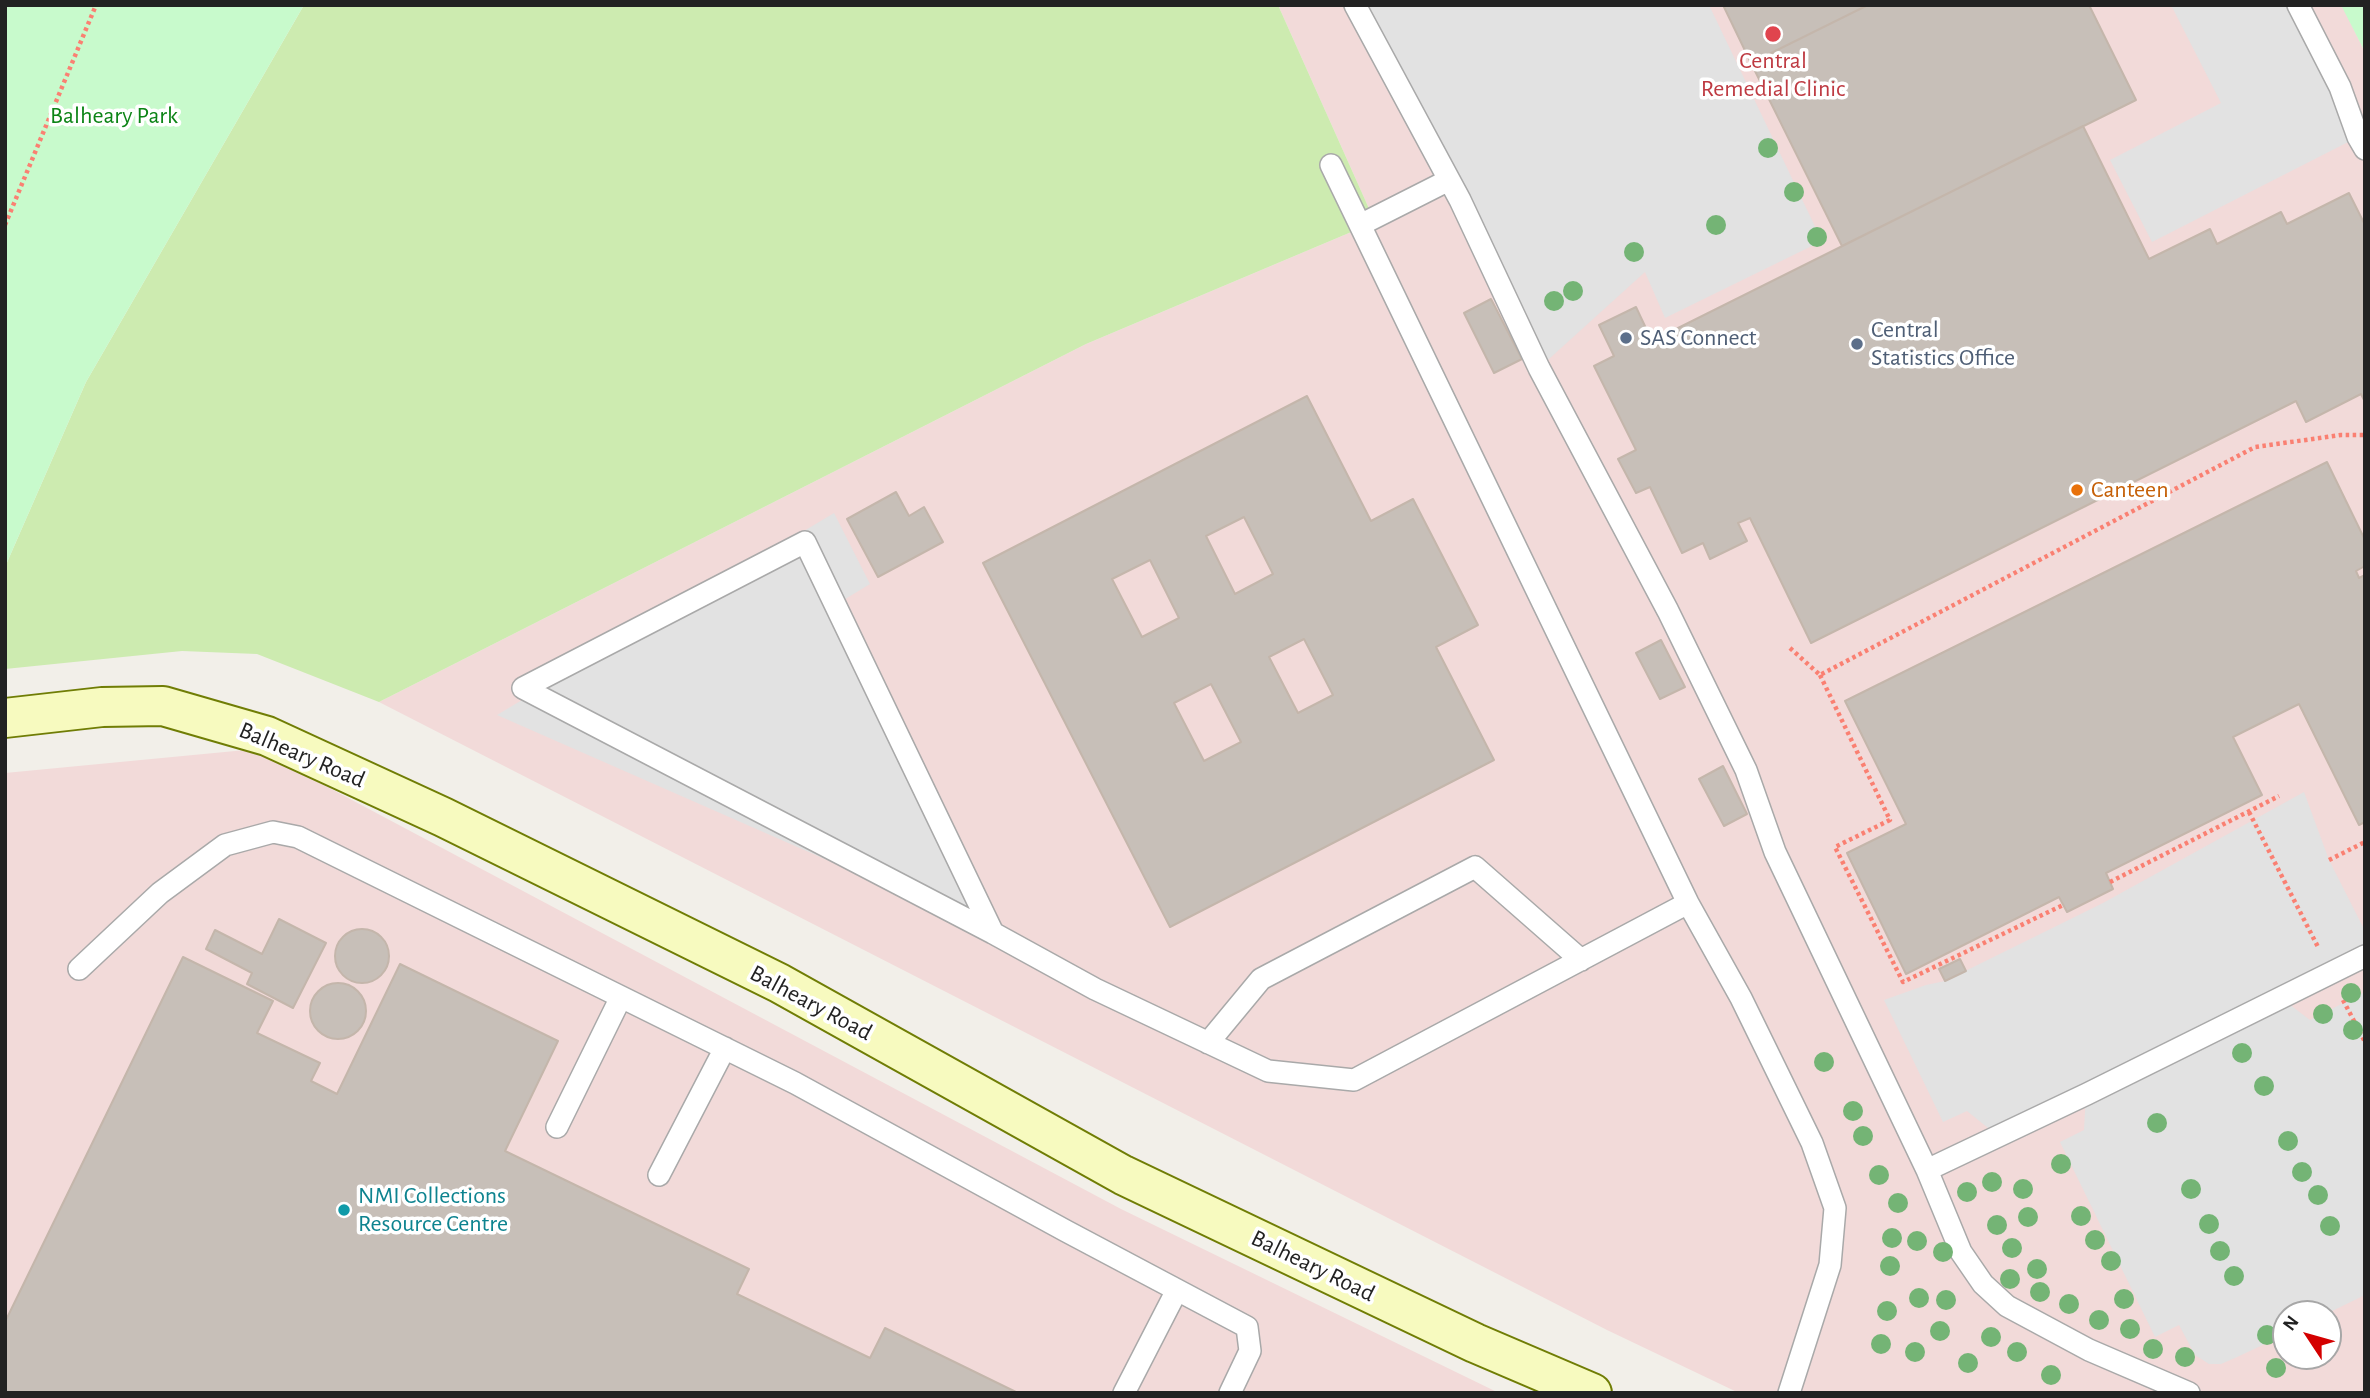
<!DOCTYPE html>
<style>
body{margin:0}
#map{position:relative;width:2370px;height:1398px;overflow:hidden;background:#f2efe9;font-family:"Alegreya Sans",sans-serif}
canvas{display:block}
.frame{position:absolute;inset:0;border:7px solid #222;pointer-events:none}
.north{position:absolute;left:2272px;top:1300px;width:70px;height:70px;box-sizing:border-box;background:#fff;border:2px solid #a7a7a7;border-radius:50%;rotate:306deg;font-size:19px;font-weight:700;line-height:28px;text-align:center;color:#222}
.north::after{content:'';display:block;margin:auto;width:24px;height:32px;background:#d40000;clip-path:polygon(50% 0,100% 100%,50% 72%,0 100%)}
</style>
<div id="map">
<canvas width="2370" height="1398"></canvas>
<div class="frame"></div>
<div class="north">N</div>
</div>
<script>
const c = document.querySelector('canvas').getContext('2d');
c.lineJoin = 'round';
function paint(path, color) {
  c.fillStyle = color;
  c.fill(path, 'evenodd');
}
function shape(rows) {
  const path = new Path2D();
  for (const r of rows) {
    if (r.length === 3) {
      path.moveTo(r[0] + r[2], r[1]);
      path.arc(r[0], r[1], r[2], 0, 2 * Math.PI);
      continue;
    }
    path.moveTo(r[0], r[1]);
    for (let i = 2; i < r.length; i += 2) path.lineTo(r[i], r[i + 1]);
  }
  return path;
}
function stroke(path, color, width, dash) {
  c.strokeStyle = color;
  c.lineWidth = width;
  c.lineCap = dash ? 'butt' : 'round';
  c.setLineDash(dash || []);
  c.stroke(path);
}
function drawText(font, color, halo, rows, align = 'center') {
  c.font = font + ' "Alegreya Sans",sans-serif';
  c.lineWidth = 7;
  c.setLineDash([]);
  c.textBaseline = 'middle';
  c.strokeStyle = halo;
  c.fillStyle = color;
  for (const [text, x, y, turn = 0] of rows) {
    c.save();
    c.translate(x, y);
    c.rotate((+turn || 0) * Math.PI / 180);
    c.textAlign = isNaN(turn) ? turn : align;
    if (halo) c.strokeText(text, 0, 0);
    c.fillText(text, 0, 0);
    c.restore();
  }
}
paint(shape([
 [1278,5,2342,5,2365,52,2365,1393,1739,1393,1607,1330,379,702,1086,344,1375,222],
 [2286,1314,2328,1314,2328,1356,2286,1356],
 [256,749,1121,1209,1499,1393,5,1393,5,773]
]), '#f2dad9');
paint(shape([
 [304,5,1278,5,1375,222,1086,344,379,702,257,654,182,651,5,669,5,567,86,382]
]), '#cdebb0');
paint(shape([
 [5,5,304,5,86,382,5,567],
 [2342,5,2365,5,2365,52,2342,7]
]), '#c8facc');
paint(shape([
 [1355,5,1709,5,1822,241,1665,318,1645,272,1539,368],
 [2171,5,2291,5,2358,137,2152,242,2110,160,2221,103],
 [834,513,870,584,842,601,993,933,497,715],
 [2304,792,2329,860,2365,931,2365,956,2281,998,2310,1020,2365,992,2365,1295,2326,1314,2286,1314,2286,1334,2235,1358,2221,1364,2209,1364,2195,1355,2179,1325,2155,1337,2060,1142,2084,1130,2086,1094,1998,1136,1967,1111,1943,1122,1884,1000,1926,985,1945,981,2103,903]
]), '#e2e2e2');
const building = shape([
 [1723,5,1868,5,1751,63,1723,5],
 [1868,5,2089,5,2136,100,1842,246,1751,63,1868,5],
 [2083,126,2149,259,2210,229,2217,244,2281,212,2287,224,2349,193,2365,225,2365,402,2361,394,2306,422,2296,401,1811,643,1750,518,1738,523,1747,541,1710,559,1703,543,1682,553,1650,487,1636,493,1618,459,1636,450,1594,366,1614,356,1599,325,1636,307,1652,341,2083,126],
 [1491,299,1522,359,1494,373,1464,313,1491,299],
 [1307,396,1371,521,1413,499,1478,625,1436,647,1494,760,1170,927,983,563,1307,396],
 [1244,517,1273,574,1235,594,1206,536,1244,517],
 [1150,560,1179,618,1142,637,1112,579,1150,560],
 [1304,639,1333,695,1298,713,1269,657,1304,639],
 [1211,684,1241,742,1204,761,1174,703,1211,684],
 [2327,462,2365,540,2365,566,2356,571,2359,578,2365,575,2365,822,2359,825,2299,704,2233,737,2262,795,2106,873,2113,889,2067,912,2059,897,1906,974,1847,853,1906,824,1845,701,2327,462],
 [896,492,909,516,924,507,943,542,878,577,847,519,896,492],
 [1661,640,1685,687,1660,699,1636,653,1661,640],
 [1723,766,1747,814,1724,826,1699,779,1723,766],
 [279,919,326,943,293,1008,247,984,252,973,206,949,215,930,262,954,279,919],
 [362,956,27],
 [183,957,273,1001,257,1033,320,1063,311,1081,337,1094,400,964,558,1041,505,1151,749,1269,737,1294,870,1358,885,1328,1018,1393,5,1393,5,1322,183,957],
 [1960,959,1966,971,1945,981,1939,969,1960,959],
 [338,1011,28]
]);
paint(building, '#c7bfb8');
stroke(building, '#c4b6ab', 2);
const lane = shape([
 [1355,5,1460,200,1539,368,1668,611,1746,770,1775,852,1927,1170],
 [2298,5,2340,87,2358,137,2365,149],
 [1331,165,1688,903,1741,998,1812,1143,1835,1208,1830,1265,1789,1393],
 [1360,225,1449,180],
 [993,933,523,688,805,542,993,933,1095,989,1268,1071,1354,1080,1688,903],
 [79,969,160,893,225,845,273,832,298,837,795,1083,1066,1231,1247,1327,1250,1351,1230,1393],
 [1208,1043,1261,979,1475,867,1581,960],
 [557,1127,621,997],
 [659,1175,725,1048],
 [1124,1393,1177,1290],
 [2189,1393,2089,1350,2007,1306,1983,1284,1961,1252,1927,1170,2087,1094,2365,956]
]);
const secondary = shape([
 [5,718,102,707,163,706,267,736,443,817,779,983,1123,1175,1475,1343,1592,1393]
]);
stroke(lane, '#a9a9a9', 24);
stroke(secondary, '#707d05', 42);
stroke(shape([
 [5,225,96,5],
 [1790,648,1820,675,2255,447,2341,435,2365,435],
 [1820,675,1890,820,1835,847,1903,982,2063,905],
 [2249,812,2318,947],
 [2329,860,2365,842],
 [2110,882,2279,796],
 [2343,1000,2365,1042]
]), '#fa8072', 4.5, [3.5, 3.5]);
stroke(lane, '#fff', 21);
stroke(secondary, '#f7fabf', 38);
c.fillStyle = '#74b475';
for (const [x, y] of [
 [1768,148],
 [1794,192],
 [1716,225],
 [1817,237],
 [1634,252],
 [1573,291],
 [1554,301],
 [2351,993],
 [2323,1014],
 [2353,1030],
 [2242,1053],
 [1824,1062],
 [2264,1086],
 [1853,1111],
 [2157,1123],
 [1863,1136],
 [2288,1141],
 [2061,1164],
 [2302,1172],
 [1879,1175],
 [1992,1182],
 [2023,1189],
 [2191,1189],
 [1967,1192],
 [2318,1195],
 [1898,1203],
 [2081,1216],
 [2028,1217],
 [2209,1224],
 [1997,1225],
 [2330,1226],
 [1892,1238],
 [2095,1240],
 [1917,1241],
 [2012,1248],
 [2220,1251],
 [1943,1252],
 [2111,1261],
 [1890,1266],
 [2037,1269],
 [2234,1276],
 [2010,1279],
 [2040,1292],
 [1919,1298],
 [2124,1299],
 [1946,1300],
 [2069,1304],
 [1887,1311],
 [2099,1320],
 [2130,1329],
 [1940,1331],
 [2267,1335],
 [1991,1337],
 [1881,1344],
 [2153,1349],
 [1915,1352],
 [2017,1352],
 [2185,1357],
 [1968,1363],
 [2276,1368],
 [2051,1375]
]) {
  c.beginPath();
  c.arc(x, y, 10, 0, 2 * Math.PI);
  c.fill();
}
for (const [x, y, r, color] of [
 [1773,34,9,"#e0444e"],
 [1626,338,7,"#5c6f8a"],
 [1857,344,7,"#5c6f8a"],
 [2077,490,7,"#e8710a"],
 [344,1210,7,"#0f9aa8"]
]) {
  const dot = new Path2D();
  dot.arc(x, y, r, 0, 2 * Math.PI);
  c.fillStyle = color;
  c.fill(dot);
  stroke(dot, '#fff', 2.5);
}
drawText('24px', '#be3a42', '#fff', [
 ["Central",1773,61],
 ["Remedial Clinic",1773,89]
]);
drawText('24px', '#0c8416', '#fff', [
 ["Balheary Park",114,116]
]);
drawText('24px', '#4e5e75', '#fff', [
 ["Central",1871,330],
 ["Statistics Office",1871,358],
 ["SAS Connect",1640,338]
], 'left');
drawText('24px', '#c56008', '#fff', [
 ["Canteen",2091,490]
], 'left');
drawText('24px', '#222', '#fff', [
 ["Balheary Road",302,755,23],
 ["Balheary Road",811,1003,28],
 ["Balheary Road",1313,1266,26]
]);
drawText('24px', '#0d838f', '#fff', [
 ["NMI Collections",358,1196],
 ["Resource Centre",358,1224]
], 'left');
</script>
